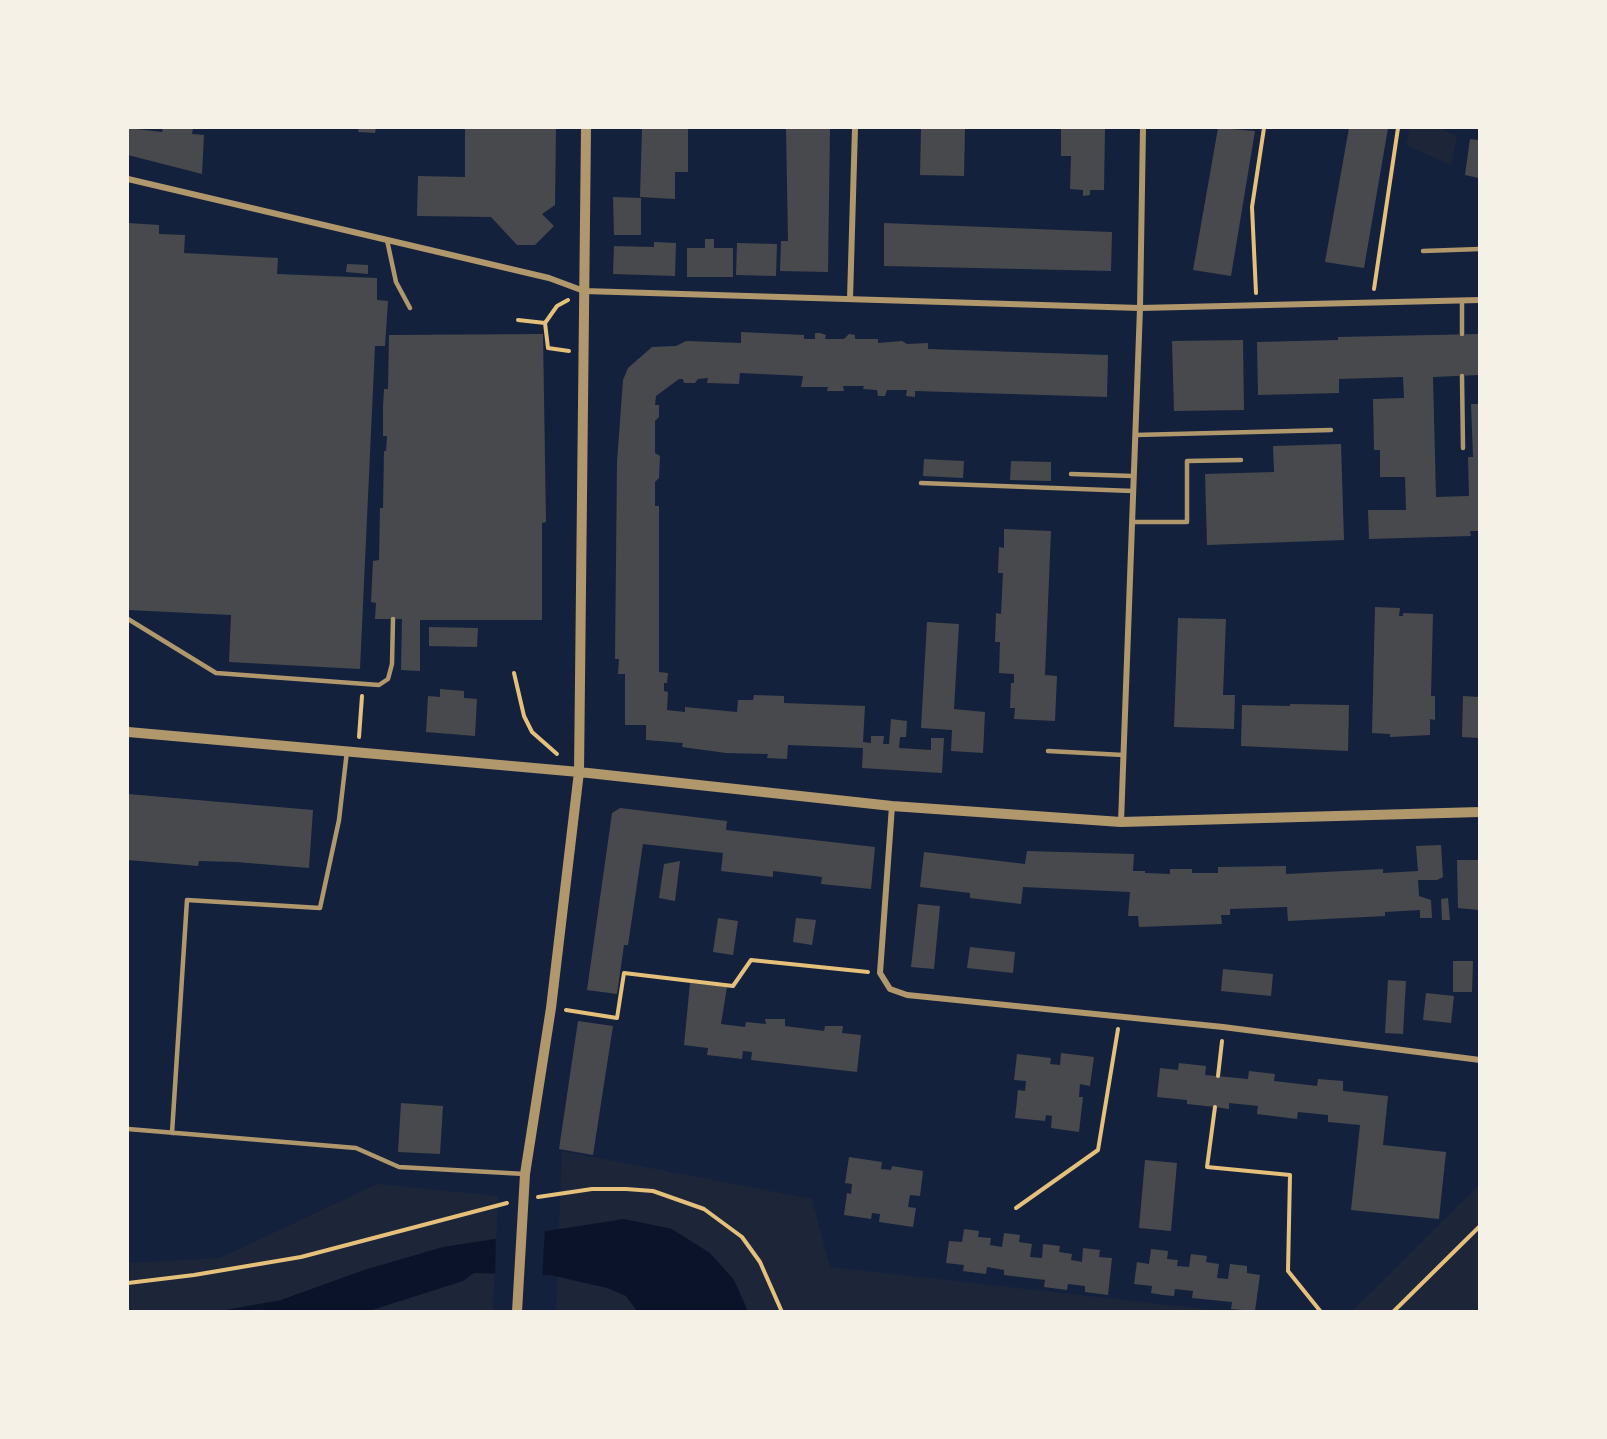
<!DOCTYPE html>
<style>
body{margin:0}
#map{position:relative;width:1607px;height:1439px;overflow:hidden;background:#14213d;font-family:Inter,sans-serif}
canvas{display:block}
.frame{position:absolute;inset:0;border:129px solid #f6f1e7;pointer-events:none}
</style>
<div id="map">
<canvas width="1607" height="1439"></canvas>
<div class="frame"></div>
</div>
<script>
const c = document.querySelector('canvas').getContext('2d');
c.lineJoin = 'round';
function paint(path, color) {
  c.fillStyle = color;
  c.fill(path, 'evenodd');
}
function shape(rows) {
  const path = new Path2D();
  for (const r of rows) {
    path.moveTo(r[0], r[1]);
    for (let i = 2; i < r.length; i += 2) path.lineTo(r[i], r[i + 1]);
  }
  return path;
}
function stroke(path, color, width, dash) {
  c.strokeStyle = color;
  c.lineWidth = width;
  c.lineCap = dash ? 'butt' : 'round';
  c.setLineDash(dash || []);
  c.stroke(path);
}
paint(shape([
 [1410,128,1440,128,1457,136,1451,165,1406,145],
 [562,1151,812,1199,830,1267,1223,1311,556,1312],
 [377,1184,498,1196,493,1311,128,1312,128,1263,220,1258],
 [1479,1185,1479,1311,1352,1311]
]), '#1d2539');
paint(shape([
 [624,1219,672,1229,710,1253,734,1280,748,1311,637,1311,626,1296,607,1288,550,1275,474,1273,463,1281,369,1311,214,1312,281,1300,364,1270,443,1247]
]), '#0b132b');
paint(shape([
 [545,1229,542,1278,495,1277,496,1235]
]), '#14213d');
paint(shape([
 [128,128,162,132,163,128,193,128,192,134,204,135,202,174,128,155],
 [359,128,376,128,375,133,358,132],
 [465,128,556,128,555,205,542,214,554,226,535,245,517,245,491,217,417,216,418,176,465,177],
 [642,128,688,128,688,172,675,172,675,199,640,197],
 [786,128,830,128,828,272,780,271,781,241,788,241],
 [921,128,965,128,964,176,920,175],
 [1061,128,1105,128,1104,190,1090,190,1090,195,1083,196,1083,190,1070,189,1071,156,1061,156],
 [1218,128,1255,131,1231,276,1193,270],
 [1349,128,1388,128,1364,268,1325,262],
 [1470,139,1479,140,1479,178,1465,175],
 [613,197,641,198,641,235,614,235],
 [128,223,159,225,159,234,185,235,184,253,278,258,277,274,377,278,377,300,388,301,385,346,375,346,360,669,229,662,231,615,128,610],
 [884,223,1112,232,1111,271,884,266],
 [705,239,714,239,714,248,733,248,733,277,687,277,687,248,705,248],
 [654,242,676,243,675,276,613,274,614,246,654,247],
 [737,243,777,244,776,276,736,275],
 [347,264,368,265,368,274,346,272],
 [741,332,804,335,804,339,815,339,815,333,820,333,826,335,825,339,844,339,849,334,855,335,855,339,878,339,878,343,902,341,907,344,928,343,928,349,1108,355,1107,397,915,391,915,397,906,396,907,390,887,390,885,396,878,396,877,390,863,389,864,386,843,386,844,391,827,391,828,387,801,387,803,376,740,373,739,384,707,383,708,378,698,379,695,383,684,383,683,379,679,379,656,396,655,405,659,405,659,417,655,421,655,453,660,456,659,478,655,482,655,506,659,506,659,672,668,673,667,683,664,683,664,691,668,692,667,710,685,712,685,707,737,712,738,700,753,700,754,695,784,696,784,703,865,706,863,742,871,743,871,736,884,736,883,744,889,744,891,719,907,721,906,737,900,737,899,748,931,750,931,738,944,738,942,773,862,768,863,748,788,745,787,759,767,758,768,754,726,753,682,747,683,743,646,740,646,725,625,725,625,674,618,674,619,659,615,659,617,462,623,380,628,368,652,347,676,346,686,341,741,343],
 [543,334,546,522,542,523,542,620,420,620,420,671,401,670,402,619,375,619,376,603,371,602,373,561,379,560,380,508,383,508,384,451,386,451,387,436,383,436,383,406,384,389,388,389,389,335],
 [1479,334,1479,375,1433,377,1436,497,1469,496,1468,457,1473,457,1471,404,1479,404,1479,531,1470,531,1471,536,1369,539,1368,510,1406,510,1405,477,1380,477,1380,450,1374,450,1373,399,1404,398,1403,377,1339,379,1339,393,1258,395,1257,342,1338,340,1338,337],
 [1243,340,1244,410,1174,411,1172,341],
 [1341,444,1344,540,1207,545,1205,474,1274,472,1273,446],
 [924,459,964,461,963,478,923,476],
 [1011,461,1051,462,1051,481,1010,480],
 [1004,529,1051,531,1045,675,1057,676,1055,721,1014,719,1015,708,1010,708,1011,683,1014,683,1014,674,999,673,1000,642,995,642,996,613,1001,614,1003,573,998,573,999,547,1004,548],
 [1375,607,1400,608,1399,616,1403,616,1403,613,1433,614,1431,696,1435,696,1435,720,1430,719,1430,735,1390,737,1390,734,1372,733],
 [1178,618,1226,619,1223,695,1235,695,1234,729,1174,727],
 [927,622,959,624,954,709,985,712,983,753,951,751,952,730,921,728],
 [429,627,478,628,477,647,429,646],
 [440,689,464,691,464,698,477,699,475,736,426,732,428,696,440,697],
 [1463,696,1479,697,1479,738,1462,737],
 [1290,704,1349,705,1348,751,1241,746,1242,705,1290,706],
 [128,794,313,810,309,868,236,862,199,861,198,866,128,860],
 [620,808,727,821,726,830,875,847,871,889,821,884,822,877,773,871,773,877,721,871,723,853,643,844,628,945,624,945,617,994,587,990,612,813],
 [1441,845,1443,877,1437,880,1418,880,1419,896,1431,900,1432,918,1420,918,1420,910,1385,912,1385,916,1288,921,1287,907,1230,909,1230,915,1221,915,1222,924,1139,927,1138,916,1128,916,1130,892,1023,887,1021,904,970,898,970,893,920,887,924,852,1025,864,1027,851,1134,854,1133,871,1145,871,1145,873,1170,874,1170,869,1192,869,1192,873,1218,873,1218,867,1286,866,1286,874,1383,869,1383,873,1418,871,1416,846],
 [1457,860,1479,860,1479,910,1458,908],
 [680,861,675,901,659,898,664,864],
 [1448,898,1450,920,1442,920,1441,899],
 [918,904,940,906,934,969,911,967],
 [718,918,738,921,733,955,713,952],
 [796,918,816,920,812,945,793,942],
 [970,947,1015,952,1013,973,967,968],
 [1453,961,1473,961,1472,992,1453,992],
 [1223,969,1273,974,1271,996,1221,991],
 [1388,980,1406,981,1403,1034,1385,1033],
 [690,983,727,987,721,1024,745,1027,746,1022,766,1024,765,1019,785,1019,785,1026,824,1031,825,1026,843,1026,842,1033,861,1035,857,1072,751,1060,752,1052,743,1051,742,1059,707,1055,708,1048,684,1045],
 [1426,993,1454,996,1451,1023,1423,1020],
 [578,1021,613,1026,593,1155,559,1149],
 [1061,1053,1094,1057,1090,1086,1080,1084,1079,1097,1083,1097,1079,1132,1051,1128,1052,1116,1046,1115,1045,1121,1015,1118,1018,1090,1025,1091,1026,1081,1014,1080,1017,1054,1051,1058,1050,1064,1060,1065],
 [1179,1063,1206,1066,1205,1075,1248,1079,1249,1071,1275,1074,1274,1081,1317,1086,1318,1079,1343,1081,1343,1091,1388,1096,1383,1145,1446,1152,1439,1219,1351,1210,1360,1125,1328,1122,1328,1115,1298,1112,1297,1119,1257,1114,1258,1106,1229,1103,1229,1109,1215,1107,1187,1104,1187,1100,1157,1097,1160,1068,1178,1070],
 [401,1103,443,1106,440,1154,398,1152],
 [849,1157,882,1162,881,1169,891,1170,892,1166,923,1171,920,1196,910,1195,908,1207,916,1208,913,1227,879,1222,880,1214,872,1213,871,1219,844,1215,847,1193,851,1194,852,1184,845,1183],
 [1145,1160,1177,1163,1171,1231,1139,1228],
 [964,1229,979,1231,978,1237,991,1238,990,1245,1002,1247,1004,1233,1020,1235,1019,1242,1032,1244,1030,1257,1042,1258,1043,1244,1060,1246,1059,1252,1072,1254,1071,1260,1082,1262,1083,1248,1100,1250,1099,1257,1112,1258,1108,1295,1085,1292,1085,1286,1068,1284,1067,1290,1044,1287,1045,1280,1004,1275,1004,1270,987,1267,986,1274,963,1271,964,1265,946,1263,949,1241,962,1242],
 [1151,1249,1168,1251,1167,1259,1178,1260,1177,1266,1189,1267,1191,1254,1207,1256,1206,1262,1219,1264,1217,1278,1228,1279,1230,1264,1247,1266,1247,1273,1260,1275,1255,1311,1231,1309,1232,1302,1192,1298,1193,1291,1175,1289,1174,1296,1163,1295,1151,1293,1152,1286,1134,1284,1137,1262,1149,1264]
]), '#48494c');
stroke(shape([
 [1374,289,1398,128],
 [1256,293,1252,207,1264,128],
 [568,300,557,306,545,323,548,348,569,351],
 [518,320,545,323],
 [514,673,524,716,532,732,557,754],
 [359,737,362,696],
 [566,1010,617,1018,624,973,733,986,751,960,868,972],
 [1218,1076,1222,1041],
 [1215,1107,1207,1167,1290,1175,1288,1271,1321,1312],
 [538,1197,592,1189,626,1189,653,1191,704,1209,742,1237,760,1262,782,1312],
 [1016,1208,1098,1150,1118,1029],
 [128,1283,194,1275,301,1257,507,1203],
 [1393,1312,1480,1226]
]), '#e5c07b', 4);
stroke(shape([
 [387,240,396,282,410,308],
 [1423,251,1480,249],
 [1462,300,1462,334],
 [1462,376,1463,448],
 [1135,435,1331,430],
 [1071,474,1133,476],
 [921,483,1133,491],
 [1132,522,1187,522,1187,461,1241,460],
 [128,619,216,673,379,685,388,679,392,664,393,619],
 [1048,751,1123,755],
 [128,1129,356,1148,399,1167,525,1174],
 [172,1133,187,900,320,908,339,820,347,751]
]), '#b1986c', 4.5);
stroke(shape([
 [128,179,549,278,584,291,1140,308,1480,300],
 [850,299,855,128],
 [892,806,880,973,890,989,907,995,1223,1027,1480,1060],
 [1121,822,1140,308,1143,128]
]), '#b1986c', 6);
stroke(shape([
 [128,732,579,772,892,806,1121,822,1480,812],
 [517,1312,525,1174,551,1008,579,772,586,128]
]), '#b1986c', 10);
</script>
